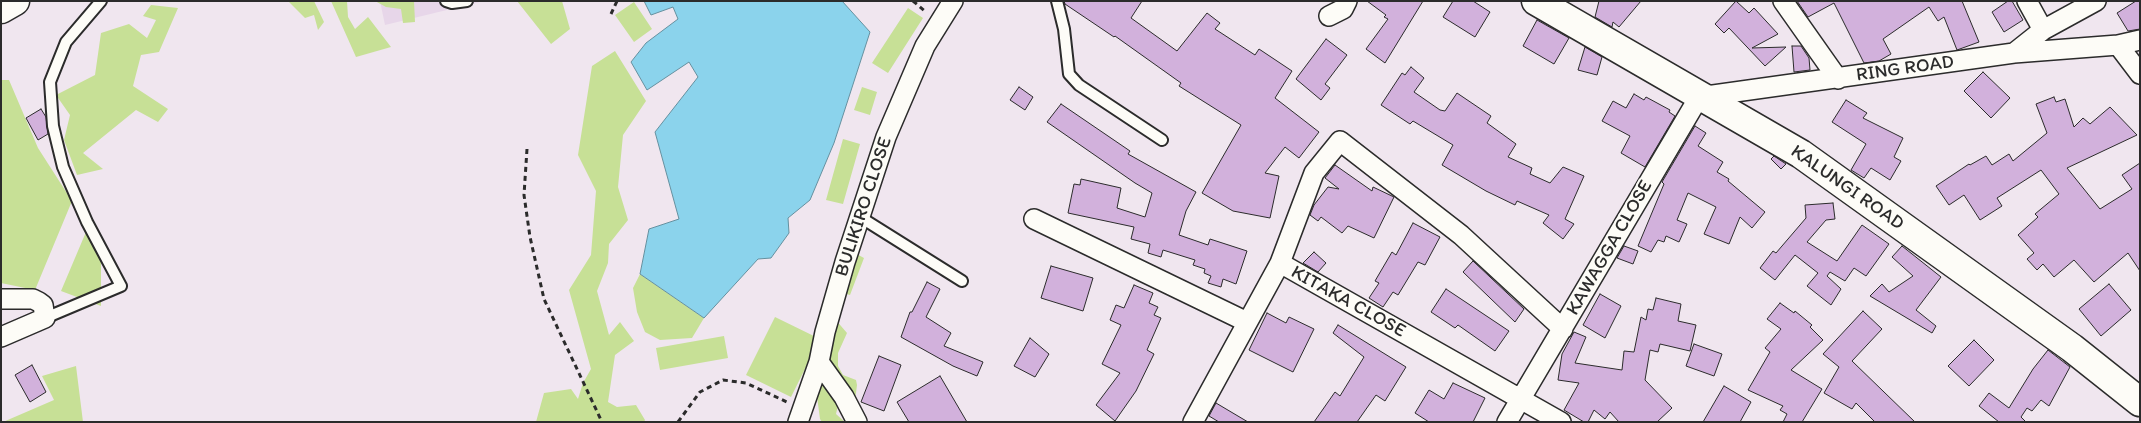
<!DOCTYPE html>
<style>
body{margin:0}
#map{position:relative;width:2141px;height:423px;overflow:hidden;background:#f0e6ef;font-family:Itim,sans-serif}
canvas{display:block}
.frame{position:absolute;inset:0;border:2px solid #2b2b2b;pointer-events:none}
</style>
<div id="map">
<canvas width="2141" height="423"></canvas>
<div class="frame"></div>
</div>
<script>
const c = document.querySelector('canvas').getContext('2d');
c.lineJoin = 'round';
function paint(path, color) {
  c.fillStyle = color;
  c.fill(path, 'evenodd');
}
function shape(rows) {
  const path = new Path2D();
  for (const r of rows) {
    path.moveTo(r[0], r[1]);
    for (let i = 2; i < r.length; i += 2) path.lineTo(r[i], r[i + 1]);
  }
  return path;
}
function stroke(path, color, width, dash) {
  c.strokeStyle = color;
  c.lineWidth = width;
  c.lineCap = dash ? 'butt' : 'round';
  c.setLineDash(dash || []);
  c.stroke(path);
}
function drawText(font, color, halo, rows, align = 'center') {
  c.font = font + ' Itim,sans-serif';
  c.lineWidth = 4;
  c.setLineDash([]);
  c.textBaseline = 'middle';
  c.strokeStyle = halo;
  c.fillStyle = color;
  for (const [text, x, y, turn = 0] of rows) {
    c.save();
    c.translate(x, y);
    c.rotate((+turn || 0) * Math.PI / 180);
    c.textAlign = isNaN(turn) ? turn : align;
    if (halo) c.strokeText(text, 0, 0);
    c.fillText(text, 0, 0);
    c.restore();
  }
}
paint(shape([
 [380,1,484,1,385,25]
]), '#e7d6e9');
paint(shape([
 [288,1,314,1,324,22,318,30,314,15,305,18],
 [331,1,347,1,348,17,355,29,368,17,391,47,356,57],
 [375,1,414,1,415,22,403,23,401,9,386,7],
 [517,1,562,1,570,29,551,44],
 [634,2,652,29,634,42,615,15],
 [151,5,178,8,159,52,141,55,133,86,168,109,158,122,136,110,83,153,103,169,77,175,64,140,70,115,56,95,95,75,101,33,129,24,147,38,156,20,143,16],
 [908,8,923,18,888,73,872,63],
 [615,51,646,101,623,135,618,187,628,220,609,244,608,263,597,291,609,335,620,322,634,341,615,355,608,402,617,407,636,405,645,420,644,422,536,422,544,393,571,389,578,399,583,383,591,369,569,290,591,255,596,191,578,155,592,66],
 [1,80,9,80,38,148,72,201,35,290,1,283],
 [862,87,877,92,870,115,854,110],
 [843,139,860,144,843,204,826,200],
 [86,232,101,238,101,306,61,291],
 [851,251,864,258,850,295,843,293],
 [640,274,704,318,692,338,660,340,645,332,637,312,633,288],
 [775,317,820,339,791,397,746,375],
 [835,319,847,333,838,353,838,366,843,375,856,380,857,385,855,401,819,362],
 [724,336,728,358,660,370,656,348],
 [76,366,83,422,3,422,54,400,42,376],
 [822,385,839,401,836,414,845,422,822,422,820,419,816,389]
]), '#c7e096');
const water = shape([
 [644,1,842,1,870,32,834,143,810,200,788,218,789,233,771,258,758,259,704,318,640,274,649,229,679,219,655,132,698,77,689,62,647,90,631,62,646,43,678,19,673,7,651,15,644,1]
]);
paint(water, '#8bd3ec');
stroke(water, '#65909f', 1);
const building = shape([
 [1064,1,1142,1,1131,18,1177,51,1207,13,1220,23,1215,29,1255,55,1259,49,1292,71,1275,98,1319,132,1299,158,1285,147,1265,173,1279,176,1270,218,1233,211,1202,193,1241,125,1179,86,1181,83,1115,36,1114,37,1065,4,1064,1],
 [1367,1,1423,1,1385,63,1366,49,1388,19,1384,17,1386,15,1367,1],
 [1453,1,1473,1,1490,12,1475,37,1443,17,1453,1],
 [1599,1,1641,1,1619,27,1613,22,1612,27,1595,17,1599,1],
 [1736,1,1749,13,1754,8,1778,34,1752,48,1786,47,1765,66,1729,28,1724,33,1715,24,1736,1],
 [1797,1,1962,1,1979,42,1957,50,1944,17,1938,21,1929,7,1883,39,1891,54,1879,61,1864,63,1834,3,1808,17,1797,1],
 [2008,1,2012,1,2023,20,2004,32,1992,12,2008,1],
 [2136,1,2140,1,2140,29,2128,31,2117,13,2136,1],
 [1537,20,1569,38,1554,64,1523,46,1537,20],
 [1326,39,1347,55,1325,84,1330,88,1321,100,1296,79,1326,39],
 [1792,46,1801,46,1809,58,1810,70,1794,72,1792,46],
 [1585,47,1602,57,1597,75,1578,70,1585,47],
 [1411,67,1424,78,1414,92,1440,110,1445,111,1457,93,1491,116,1487,123,1516,144,1508,157,1532,168,1530,174,1550,183,1563,167,1584,176,1565,219,1574,224,1563,239,1543,223,1549,215,1517,201,1515,205,1486,191,1442,165,1453,145,1413,121,1410,124,1381,105,1402,73,1405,75,1411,67],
 [1983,72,2010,98,1991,118,1964,91,1983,72],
 [1019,87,1033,97,1025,110,1010,100,1019,87],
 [1634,94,1644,100,1646,97,1670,110,1669,112,1675,116,1645,167,1621,153,1630,136,1602,121,1613,101,1626,108,1634,94],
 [2054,97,2056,102,2065,99,2074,127,2083,118,2090,124,2110,107,2137,135,2067,168,2100,209,2132,189,2122,175,2140,163,2140,271,2128,253,2094,282,2074,260,2054,277,2043,264,2037,270,2027,259,2034,253,2018,235,2038,217,2035,214,2059,194,2041,170,1997,198,2002,206,1980,220,1964,195,1949,205,1936,186,1969,164,1970,165,1986,156,1992,165,2009,154,2013,161,2047,133,2036,104,2054,97],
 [1846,100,1867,113,1863,118,1903,138,1894,157,1901,161,1890,180,1871,168,1864,178,1851,170,1866,144,1832,122,1846,100],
 [1061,104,1130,151,1128,154,1196,192,1186,211,1179,235,1208,245,1210,239,1247,251,1236,284,1223,279,1221,287,1208,283,1211,276,1204,273,1205,269,1193,265,1195,260,1163,250,1161,257,1148,253,1150,244,1131,239,1134,227,1068,213,1074,184,1080,185,1081,179,1121,188,1117,208,1145,217,1152,193,1135,183,1047,122,1061,104],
 [41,109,46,117,48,134,38,140,26,118,41,109],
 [1695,126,1706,133,1698,146,1723,162,1717,172,1729,179,1728,181,1765,212,1752,228,1740,217,1729,244,1704,234,1716,207,1688,193,1677,220,1687,224,1679,242,1666,236,1664,242,1658,240,1651,252,1638,246,1664,184,1662,182,1695,126],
 [1774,156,1786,164,1781,169,1771,159,1774,156],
 [1335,165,1372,191,1373,187,1394,197,1374,238,1348,226,1342,233,1321,217,1318,221,1310,215,1314,205,1328,187,1339,189,1325,178,1335,165],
 [1833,203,1835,219,1826,220,1807,242,1837,261,1862,225,1889,244,1866,276,1854,268,1845,281,1830,272,1827,276,1841,289,1831,305,1807,286,1818,273,1795,255,1775,280,1760,268,1773,251,1776,253,1806,218,1805,205,1833,203],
 [1413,223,1440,237,1425,265,1418,262,1398,295,1393,292,1383,307,1369,298,1379,283,1375,281,1392,252,1396,255,1413,223],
 [1624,246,1638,251,1633,264,1617,258,1624,246],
 [1902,246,1941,277,1916,310,1936,326,1932,333,1870,296,1882,284,1889,292,1913,276,1892,257,1902,246],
 [1314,252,1326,263,1318,272,1303,263,1314,252],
 [1473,261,1524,309,1515,322,1463,272,1473,261],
 [1051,266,1093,278,1083,311,1041,298,1051,266],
 [927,282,940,289,926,317,951,333,944,346,983,362,977,376,953,366,901,337,910,312,912,312,927,282],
 [2109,284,2131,310,2101,336,2079,309,2109,284],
 [1134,285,1153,293,1149,303,1158,307,1154,315,1161,318,1147,350,1154,354,1136,391,1115,421,1096,405,1120,373,1102,364,1121,325,1110,320,1116,305,1124,308,1134,285],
 [1446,289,1509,331,1495,351,1458,325,1455,328,1431,312,1446,289],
 [1600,294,1621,306,1605,338,1583,325,1600,294],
 [1656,298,1681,304,1678,321,1696,325,1690,351,1660,344,1658,352,1650,350,1645,380,1672,408,1657,422,1619,422,1610,412,1605,419,1594,410,1588,422,1584,422,1564,410,1579,383,1558,380,1562,354,1574,332,1586,337,1575,363,1622,370,1624,351,1634,352,1641,317,1646,320,1648,309,1653,310,1656,298],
 [1780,303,1794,313,1795,311,1812,325,1810,327,1823,340,1791,370,1822,389,1802,422,1783,422,1787,414,1780,410,1783,406,1748,390,1770,352,1765,348,1781,329,1767,319,1780,303],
 [1863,311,1882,329,1852,361,1915,422,1875,422,1856,403,1852,409,1824,393,1839,367,1823,354,1863,311],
 [1267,313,1286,323,1289,317,1314,329,1293,372,1249,350,1267,313],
 [1338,325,1406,367,1385,401,1376,395,1357,422,1314,422,1335,392,1340,396,1364,357,1333,333,1338,325],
 [1030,338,1049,354,1035,377,1014,366,1030,338],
 [1974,340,1994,360,1969,386,1948,366,1974,340],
 [1694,344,1722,354,1714,376,1686,366,1694,344],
 [2048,350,2070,367,2049,406,2041,400,2032,411,2027,408,2021,417,2026,422,1999,422,1979,406,1989,393,2009,408,2033,369,2048,350],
 [879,356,901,365,884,411,861,402,879,356],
 [32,365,46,392,30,402,15,375,32,365],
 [940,376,967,422,909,422,897,402,940,376],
 [1453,383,1485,398,1473,422,1429,422,1415,413,1429,390,1444,399,1453,383],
 [1724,386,1751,402,1740,422,1703,422,1724,386],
 [1216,403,1248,422,1219,422,1209,416,1216,403]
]);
paint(building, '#d2b1dc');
stroke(building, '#2b2b2b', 1);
const lane = shape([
 [446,1,452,3,467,1],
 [1057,1,1064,29,1069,74,1079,85,1162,140],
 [860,217,962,281],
 [45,318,121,286,87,222,63,167,53,126,50,82,66,42,101,1]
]);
const street = shape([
 [1783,1,1838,79],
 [2027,1,2043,30],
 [1329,16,1343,9,1347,1],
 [2118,45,2140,74],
 [2014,53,2118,45,2140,40],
 [1034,219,1247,322],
 [1280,263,1561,422],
 [1,299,33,299,39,302,43,305,45,318,1,337],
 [819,362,844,397,857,422],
 [798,422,819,362,825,332,845,262,886,137,925,46,953,1],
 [1193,422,1280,263,1314,173,1340,141,1461,235,1563,329],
 [1507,422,1699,97,2014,53,2043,30,2096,1]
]);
const secondary = shape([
 [1536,1,1801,154,2072,348,2140,402],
 [1,9,15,1]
]);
stroke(lane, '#2b2b2b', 14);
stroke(street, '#2b2b2b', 22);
stroke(secondary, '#2b2b2b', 31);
stroke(shape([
 [913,1,926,12],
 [611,14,617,1],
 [527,149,524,195,530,237,544,299,602,422],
 [678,422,700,392,723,380,746,383,787,402]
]), '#2b2b2b', 3, [5, 4]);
stroke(lane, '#fdfcf7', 10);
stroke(street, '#fdfcf7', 19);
stroke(secondary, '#fdfcf7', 28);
drawText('19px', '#2b2b2b', '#fdfcf7', [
 ["RING ROAD",1905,69,-8],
 ["KALUNGI ROAD",1847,188,35],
 ["BULIKIRO CLOSE",864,207,-72],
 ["KAWAGGA CLOSE",1610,248,-60],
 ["KITAKA CLOSE",1348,302,29]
]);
</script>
